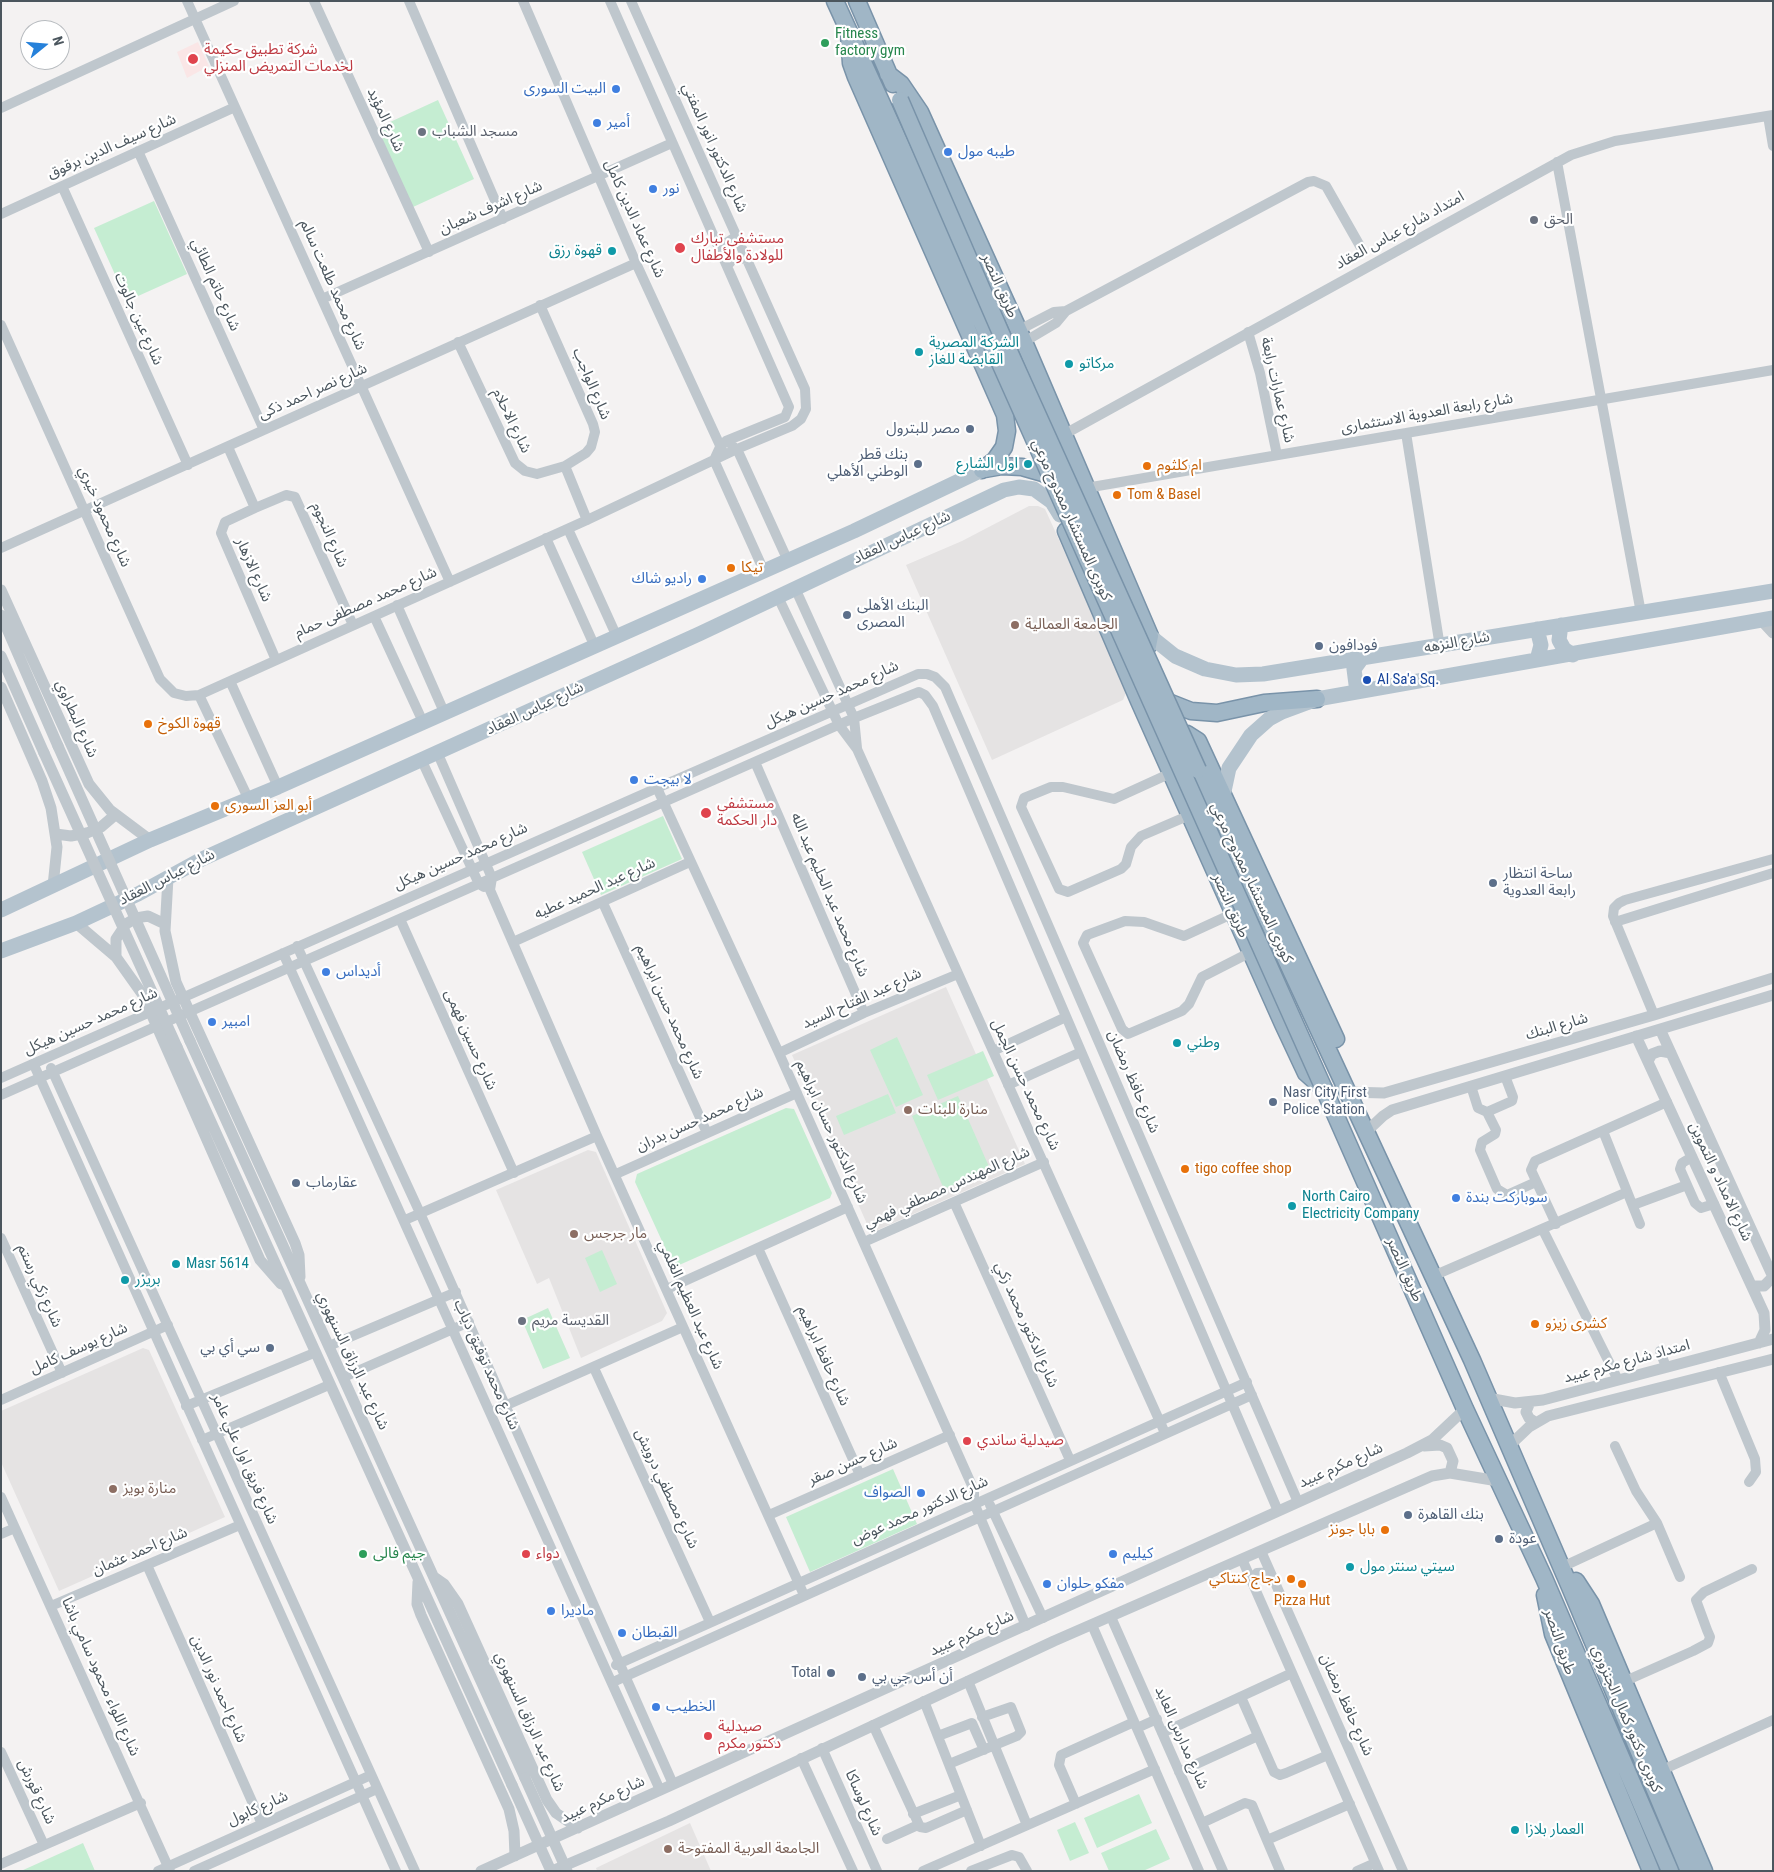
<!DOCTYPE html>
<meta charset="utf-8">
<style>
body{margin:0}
#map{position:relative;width:1774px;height:1872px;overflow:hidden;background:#f4f2f2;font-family:"Roboto Condensed",sans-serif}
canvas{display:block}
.frame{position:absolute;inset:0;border:2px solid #4b565e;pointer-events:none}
.north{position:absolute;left:20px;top:20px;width:50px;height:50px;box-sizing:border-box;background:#fff;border:1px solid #b7bbbf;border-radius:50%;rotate:73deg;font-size:14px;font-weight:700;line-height:20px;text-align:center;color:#4b565e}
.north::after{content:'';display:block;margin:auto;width:18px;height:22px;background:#2681da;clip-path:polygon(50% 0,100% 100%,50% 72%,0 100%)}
</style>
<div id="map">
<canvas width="1774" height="1872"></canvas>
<div class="frame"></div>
<div class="north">N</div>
</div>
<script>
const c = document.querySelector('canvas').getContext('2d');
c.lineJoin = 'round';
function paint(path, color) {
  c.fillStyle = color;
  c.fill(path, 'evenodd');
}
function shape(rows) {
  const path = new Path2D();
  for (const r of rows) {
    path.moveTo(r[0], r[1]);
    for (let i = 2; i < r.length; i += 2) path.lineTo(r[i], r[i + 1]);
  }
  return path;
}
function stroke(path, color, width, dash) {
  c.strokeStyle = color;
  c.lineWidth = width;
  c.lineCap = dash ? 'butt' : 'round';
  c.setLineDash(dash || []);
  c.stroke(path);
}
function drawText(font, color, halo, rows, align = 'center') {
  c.font = font + ' "Roboto Condensed","Noto Sans Arabic",sans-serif';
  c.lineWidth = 4.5;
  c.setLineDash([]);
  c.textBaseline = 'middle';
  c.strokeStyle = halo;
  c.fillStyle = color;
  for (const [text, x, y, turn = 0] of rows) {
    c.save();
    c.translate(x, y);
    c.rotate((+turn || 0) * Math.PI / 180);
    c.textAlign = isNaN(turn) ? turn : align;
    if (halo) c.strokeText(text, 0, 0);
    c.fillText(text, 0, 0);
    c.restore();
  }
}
paint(shape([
 [1029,506,1038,506,1045,509,1125,685,1126,693,1123,700,992,760,906,565,962,541],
 [946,987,1025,1164,871,1233,792,1055],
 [588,1150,596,1152,667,1313,662,1321,581,1358,549,1278,537,1284,496,1190],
 [143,1348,149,1350,225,1517,59,1591,1,1462,1,1411],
 [690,1823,711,1871,597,1871,596,1868]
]), '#e5e3e3');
paint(shape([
 [198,42,209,66,187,78,177,52]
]), '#fae6e6');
paint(shape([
 [438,100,474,179,413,207,377,128],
 [154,201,187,274,127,301,94,228],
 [663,816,682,859,601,895,582,852],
 [897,1037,923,1095,896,1107,870,1050],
 [983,1051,994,1076,938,1100,927,1075],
 [888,1094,896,1113,844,1135,836,1116],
 [958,1096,990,1169,944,1189,912,1116],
 [786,1108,794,1109,832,1193,830,1198,677,1266,672,1263,635,1182,637,1174],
 [602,1250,617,1284,600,1292,585,1258],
 [548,1308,570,1358,543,1369,522,1320],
 [893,1469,917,1524,810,1572,786,1517],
 [1139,1794,1152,1823,1097,1848,1084,1818],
 [1075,1822,1089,1853,1070,1861,1057,1830],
 [1156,1829,1170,1859,1143,1871,1109,1871,1101,1853],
 [83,1843,95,1871,21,1871]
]), '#c5edd2');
const trunk = shape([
 [835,1,992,345],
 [857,1,893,84],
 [849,34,851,63,856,77,1005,415,1007,431,1004,447,995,460,982,470],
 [888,74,901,84,920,112,1024,342,1150,636,1148,646,1141,653,1135,655],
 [985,469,1002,466,1022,467,1043,473,1060,482],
 [1066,531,1139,701,1283,1024,1306,1073,1324,1089,1465,1409,1544,1578,1670,1871],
 [1158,698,1191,711,1217,713,1264,703,1317,699],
 [1172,736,1175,734,1187,734,1198,741,1336,1039],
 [1198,770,1472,1360,1570,1587,1689,1871],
 [1576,1581,1591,1604,1704,1871],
 [1545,1595,1553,1634,1651,1871]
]);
stroke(trunk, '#7993a9', 19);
stroke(shape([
 [187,1,450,582],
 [314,1,429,252],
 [409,1,503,219],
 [523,1,636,263,723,452],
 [610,1,789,407,785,417,726,441,720,447,714,460],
 [1,108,234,1],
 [1768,116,1773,146],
 [138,151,264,430],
 [1557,162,1641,613],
 [62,186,188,465],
 [1,214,235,107],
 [716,242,725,244,737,236],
 [727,266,734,258,747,259],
 [322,299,672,143],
 [540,305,593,424,595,432,591,447,586,453,565,466,587,520],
 [1,325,160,679,174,693,186,696,199,695,587,520,737,449,792,426,801,419,806,409,805,389,631,1],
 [1019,330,1054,312,1066,311],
 [1248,332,1260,373,1277,455],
 [458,342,515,463,525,471,537,474,565,466],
 [1024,342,1056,323,1066,311,1308,182,1314,181,1326,186,1360,246],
 [1406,433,1440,647],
 [1063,435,1571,155,1615,141,1773,115],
 [732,446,737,449,788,561],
 [228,447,255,508],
 [714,460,764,571],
 [1086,488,1773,370],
 [568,529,617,637],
 [546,538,595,647],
 [1,548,636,263],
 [795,588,854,718,857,748],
 [778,597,839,725,857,749,1165,1433],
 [397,605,444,712],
 [374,616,423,722],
 [276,660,221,533,225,522,255,508,286,495,295,497,353,625],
 [230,681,278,787],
 [199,695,249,800],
 [438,754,492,878,490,890,597,1136,804,1595],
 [422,761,479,884,484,887],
 [755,762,864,1013],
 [1171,773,1114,799,1063,787,1051,787,1024,798,1021,807,1059,889,1068,892,1121,869,1126,864,1131,847,1141,836,1190,815],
 [657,788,779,1053,974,1490,974,1503,1026,1626],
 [603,903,707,1133],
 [1234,913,1184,936,1144,922,1125,921,1087,935,1083,943,1122,1029,1128,1034,1182,1011,1189,1004,1202,977,1251,952],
 [400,919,514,1173],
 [1615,922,1773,873],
 [513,942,690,862],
 [297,946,420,1213,673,1784],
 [283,953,660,1790],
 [1654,1015,1613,916,1614,908,1619,903,1625,900,1773,859],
 [993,1051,1066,1017],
 [779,1053,864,1013,958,974],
 [34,1065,396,1871],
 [51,1068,415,1871],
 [1,1078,657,788,918,674,927,674,935,677,945,687,1298,1502],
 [1008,1085,1081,1052],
 [1471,1086,1478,1108,1487,1112,1512,1101,1513,1097,1505,1076],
 [1,1095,854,718,919,692,925,695,933,706,1278,1511],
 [1487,1112,1496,1130,1495,1134,1482,1142,1480,1150,1497,1189,1507,1195,1536,1182],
 [1603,1131,1640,1224],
 [1692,1157,1682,1163,1680,1169,1695,1203,1701,1208,1714,1204],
 [616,1174,797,1093],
 [954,1202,1070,1460],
 [1633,1205,1687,1185],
 [405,1220,597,1136],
 [1556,1224,1531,1170,1535,1161,1667,1102],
 [1543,1230,1618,1380],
 [1,1238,62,1373],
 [864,1242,1044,1162],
 [758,1248,860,1475],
 [1433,1276,1627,1192],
 [667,1289,848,1207],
 [329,1346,456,1292],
 [1660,1351,1666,1367],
 [594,1368,710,1622],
 [1719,1372,1755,1459,1756,1472,1749,1482],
 [344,1377,469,1322],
 [1,1400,168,1325],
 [186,1406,314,1353],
 [491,1412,683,1327],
 [202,1440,329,1385],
 [1615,1446,1636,1491,1657,1523,1680,1577],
 [1,1497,170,1871],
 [990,1505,1043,1618],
 [769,1515,950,1435],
 [1,1534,15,1528],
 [1261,1551,1403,1871],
 [1242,1559,1379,1871],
 [147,1565,262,1824],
 [1562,1567,1657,1523],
 [1251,1581,1257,1573,1270,1572],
 [51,1606,240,1525],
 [1111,1617,1223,1871],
 [1092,1625,1199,1871],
 [616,1665,1247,1382],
 [968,1681,1027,1825],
 [613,1682,1252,1395],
 [1623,1682,1693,1651,1708,1643,1710,1637,1707,1630,1696,1600,1704,1592,1752,1569],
 [1241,1697,1274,1772,1280,1775,1286,1773,1328,1755],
 [924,1701,981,1846],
 [873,1725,920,1827,926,1828,967,1810],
 [1137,1728,1157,1719],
 [1162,1733,1292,1673],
 [938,1736,972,1723,984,1750],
 [822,1748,877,1871],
 [1,1752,44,1845],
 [801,1758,853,1871],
 [949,1764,1017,1736,1021,1732,1011,1707,982,1717],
 [1660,1771,1773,1720],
 [1179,1772,1258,1736],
 [1076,1804,1059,1765,1061,1755,1134,1722],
 [913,1814,961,1795],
 [1202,1823,1245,1803,1252,1805,1280,1871],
 [887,1839,918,1825],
 [1267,1840,1350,1804],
 [1,1864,141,1803],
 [158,1871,371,1775],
 [194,1871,377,1789],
 [923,1871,1155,1769],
 [971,1871,1012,1855,1019,1857,1027,1871],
 [1357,1871,1375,1863]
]), '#bfc7cd', 10);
stroke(shape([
 [1,590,89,784,110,810,150,840],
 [1,615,58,746],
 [1761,620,1773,633],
 [1,656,44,753],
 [1,687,42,781,51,808,57,847,53,886],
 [56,834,71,836,87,833,101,827,115,815],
 [168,878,165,931,176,982,295,1243,299,1255,300,1277],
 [76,923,116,957,143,995,260,1260,281,1284],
 [116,957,116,939,126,924,136,918,148,916,165,924],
 [1660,1029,1773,1277],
 [1636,1036,1764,1313,1765,1330,1759,1343],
 [190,1041,525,1778],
 [177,1047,512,1785],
 [1648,1061,1652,1054,1660,1051,1671,1053],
 [1348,1092,1384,1093,1654,1015,1773,978],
 [1366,1132,1383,1116,1392,1110,1773,995],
 [1752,1286,1764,1286,1773,1277],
 [1488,1398,1515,1403,1543,1400,1773,1339],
 [1530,1402,1526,1412,1529,1418,1535,1422],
 [1424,1446,1440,1445,1447,1448,1453,1461,1450,1473],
 [1509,1446,1529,1427,1548,1416,1773,1359],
 [434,1577,444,1584,458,1604,547,1800,556,1813,578,1828],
 [418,1582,417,1604,421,1615,509,1809,514,1831,515,1856],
 [481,1871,1407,1453,1432,1440,1465,1409],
 [552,1871,669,1821,1054,1641,1432,1476,1450,1473,1498,1481]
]), '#bfc7cd', 11);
stroke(shape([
 [1561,625,1559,640,1564,649,1573,655],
 [1537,629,1541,645,1537,660],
 [1150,636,1175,656,1205,669,1236,675,1263,674,1773,591],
 [1357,692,1354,669,1362,658],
 [1223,796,1229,768,1251,735,1269,719,1282,712,1317,699,1773,618],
 [1,910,150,840,278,787,854,531,982,470],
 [1,951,76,923,138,894,202,859,699,634,1004,490,1019,487,1034,489,1052,502,1060,515]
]), '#b4c3ce', 15);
stroke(trunk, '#a0b6c6', 16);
const trunkBridge = shape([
 [900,100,1003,338,1198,770],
 [992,345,1324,1089]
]);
stroke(trunkBridge, '#7993a9', 19, []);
stroke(shape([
 [58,746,190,1041],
 [44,753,177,1047],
 [525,1778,567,1871],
 [512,1785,551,1871]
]), '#bfc7cd', 11);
stroke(trunkBridge, '#a0b6c6', 16);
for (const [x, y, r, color] of [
 [825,43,5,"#2e9e5b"],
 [193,59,6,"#e0444e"],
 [616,89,5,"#3f7fe0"],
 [597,123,5,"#3f7fe0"],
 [422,132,5,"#6b7280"],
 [948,152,5,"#3f7fe0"],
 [653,189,5,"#3f7fe0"],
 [1534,220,5,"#6b7280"],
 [680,248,6,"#e0444e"],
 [612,251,5,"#0f9aa8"],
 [919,352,5,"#0f9aa8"],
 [1069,364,5,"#0f9aa8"],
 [970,429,5,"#5c6f8a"],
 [918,464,5,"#5c6f8a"],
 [1028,464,5,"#0f9aa8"],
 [1147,466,5,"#e8710a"],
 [1117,495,5,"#e8710a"],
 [731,568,5,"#e8710a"],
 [702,579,5,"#3f7fe0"],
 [847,615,5,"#5c6f8a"],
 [1015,625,5,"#8d6e63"],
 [1319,646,5,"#5c6f8a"],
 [1367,680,5,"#1a4fb4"],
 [148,724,5,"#e8710a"],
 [634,780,5,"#3f7fe0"],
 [215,806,5,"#e8710a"],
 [706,813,6,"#e0444e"],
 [1493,883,5,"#5c6f8a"],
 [326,972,5,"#3f7fe0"],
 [212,1022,5,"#3f7fe0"],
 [1177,1043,5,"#0f9aa8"],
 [1273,1102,5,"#5c6f8a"],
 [908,1110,5,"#8d6e63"],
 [1185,1169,5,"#e8710a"],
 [296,1183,5,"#5c6f8a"],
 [1456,1198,5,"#3f7fe0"],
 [1292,1206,5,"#0f9aa8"],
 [574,1234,5,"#8d6e63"],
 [176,1264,5,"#0f9aa8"],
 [125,1280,5,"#0f9aa8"],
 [522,1321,5,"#6b7280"],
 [1535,1324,5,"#e8710a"],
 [270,1348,5,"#5c6f8a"],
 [967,1441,5,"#e0444e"],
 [113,1489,5,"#8d6e63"],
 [921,1493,5,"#3f7fe0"],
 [1408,1515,5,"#5c6f8a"],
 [1385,1530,5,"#e8710a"],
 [1499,1539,5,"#5c6f8a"],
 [363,1554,5,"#2e9e5b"],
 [526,1554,5,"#e0444e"],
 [1113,1554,5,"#3f7fe0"],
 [1350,1567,5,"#0f9aa8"],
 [1291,1579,5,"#e8710a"],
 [1047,1584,5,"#3f7fe0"],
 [1302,1584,5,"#e8710a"],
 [551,1611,5,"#3f7fe0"],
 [622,1633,5,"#3f7fe0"],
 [831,1673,5,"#5c6f8a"],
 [862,1677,5,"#5c6f8a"],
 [656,1707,5,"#3f7fe0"],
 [708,1736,5,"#e0444e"],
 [1515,1830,5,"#0f9aa8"],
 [668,1849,5,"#8d6e63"]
]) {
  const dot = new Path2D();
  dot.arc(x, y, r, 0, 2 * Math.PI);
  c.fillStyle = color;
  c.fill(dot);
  stroke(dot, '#fff', 2);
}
drawText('15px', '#27864d', '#fff', [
 ["Fitness",835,34],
 ["factory gym",835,51],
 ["جيم فالى",373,1554]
], 'left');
drawText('15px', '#be3a42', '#fff', [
 ["شركة تطبيق حكيمة",204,50],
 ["لخدمات التمريض المنزلي",204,67],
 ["مستشفى تبارك",691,239],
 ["للولادة والأطفال",691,256],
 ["مستشفي",717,804],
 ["دار الحكمة",717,821],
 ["صيدلية ساندي",977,1441],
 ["دواء",536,1554],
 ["صيدلية",718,1727],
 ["دكتور مكرم",718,1744]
], 'left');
drawText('15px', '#366cbe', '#fff', [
 ["البيت السورى",606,89,"right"],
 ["أمير",607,123],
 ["طيبه مول",958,152],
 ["نور",663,189],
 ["راديو شاك",692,579,"right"],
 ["لا بيجت",644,780],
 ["أديداس",336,972],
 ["امبير",222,1022],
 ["سوباركت بندة",1466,1198],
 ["الصواف",911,1493,"right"],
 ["كيليم",1123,1554],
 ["مفكو حلوان",1057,1584],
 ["ماديرا",561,1611],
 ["القبطان",632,1633],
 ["الخطيب",666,1707]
], 'left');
drawText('15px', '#4b565e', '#fff', [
 ["شارع المؤيد",385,120,65],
 ["شارع سيف الدين برقوق",112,147,-24],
 ["شارع الدكتور انور المفتي",714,148,66],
 ["شارع اشرف شعبان",491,208,-24],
 ["شارع عماد الدين كامل",634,219,66],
 ["امتداد شارع عباس العقاد",1400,231,-29],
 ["شارع حاتم الطائي",215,285,66],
 ["شارع محمد طلعت سالم",332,285,66],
 ["طريق النصر",999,286,66],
 ["شارع عين جالوت",138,319,66],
 ["شارع الواجب",591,384,67],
 ["شارع عمارات رابعة",1277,390,77],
 ["شارع نصر احمد ذكى",313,392,-24],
 ["شارع رابعة العدوية الاستثمارى",1427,414,-10],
 ["شارع الاحلام",511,421,64],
 ["شارع محمود خيري",104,517,66],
 ["كوبرى المستشار ممدوح مرعي",1071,520,66],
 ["شارع النجوم",329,535,66],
 ["شارع عباس العقاد",902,538,-25],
 ["شارع الازهار",253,570,66],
 ["شارع محمد مصطفى حمام",366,603,-24],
 ["شارع النزهه",1457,643,-10],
 ["شارع محمد حسين هيكل",832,695,-24],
 ["شارع عباس العقاد",535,709,-25],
 ["شارع البطراوي",76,719,66],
 ["شارع محمد حسين هيكل",461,857,-24],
 ["شارع عباس العقاد",167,878,-27],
 ["كوبرى المستشار ممدوح مرعي",1251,883,65],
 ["شارع عبد الحميد عطيه",595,889,-24],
 ["شارع محمد عبد الحليم عبد الله",829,895,67],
 ["طريق النصر",1230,906,66],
 ["شارع عبد الفتاح السيد",862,999,-24],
 ["شارع محمد حسن ابراهيم",669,1012,66],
 ["شارع محمد حسين هيكل",91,1022,-24],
 ["شارع البنك",1557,1027,-16],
 ["شارع حسين فهمى",470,1040,66],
 ["شارع حافظ رمضان",1133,1082,67],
 ["شارع محمد حسن الجمل",1025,1085,65],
 ["شارع محمد حسن بدران",700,1120,-24],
 ["شارع الدكتور حسان ابراهيم",831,1132,66],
 ["شارع الامداد و التموين",1720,1182,65],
 ["شارع المهندس مصطفي فهمي",947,1188,-24],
 ["طريق النصر",1404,1270,66],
 ["شارع زكي رستم",39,1286,66],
 ["شارع عبد العظيم الغلمي",690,1305,66],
 ["شارع الدكتور محمد زكي",1026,1325,66],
 ["شارع يوسف كامل",79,1349,-24],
 ["شارع حافظ ابراهيم",823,1356,66],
 ["شارع عبد الرزاق السنهوري",352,1361,65],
 ["امتداد شارع مكرم عبيد",1627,1362,-15],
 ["شارع محمد توفيق دياب",486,1365,66],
 ["شارع فريق اول علي عامر",244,1459,66],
 ["شارع حسن صقر",853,1462,-24],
 ["شارع مكرم عبيد",1341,1466,-24],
 ["شارع مصطفي درويش",666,1489,65],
 ["شارع الدكتور محمد عوض",920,1511,-24],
 ["شارع احمد عثمان",140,1552,-23],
 ["شارع مكرم عبيد",972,1634,-24],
 ["طريق النصر",1559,1642,71],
 ["شارع اللواء محمود سامي باشا",100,1677,66],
 ["شارع احمد نور الدين",218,1689,66],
 ["شارع حافظ رمضان",1346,1705,66],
 ["كوبرى دكتور كمال الجنزوري",1626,1719,67],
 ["شارع عبد الرزاق السنهوري",529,1722,66],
 ["شارع مدارس العابد",1181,1738,66],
 ["شارع قورش",36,1792,65],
 ["شارع مكرم عبيد",603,1800,-25],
 ["شارع لوساكا",863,1803,66],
 ["شارع كابول",258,1809,-24]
]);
drawText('15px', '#5b616d', '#fff', [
 ["مسجد الشباب",432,132],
 ["الحق",1544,220],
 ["القديسة مريم",532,1321]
], 'left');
drawText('15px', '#0d838f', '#fff', [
 ["قهوة رزق",602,251,"right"],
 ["الشركة المصرية",929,343],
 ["القابضة للغاز",929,360],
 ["مركاتو",1079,364],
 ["اول الشارع",1018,464,"right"],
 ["وطني",1187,1043],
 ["North Cairo",1302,1197],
 ["Electricity Company",1302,1214],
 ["Masr 5614",186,1264],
 ["بريزر",135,1280],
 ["سيتي سنتر مول",1360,1567],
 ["العمار بلازا",1525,1830]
], 'left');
drawText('15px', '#4e5e75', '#fff', [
 ["مصر للبترول",960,429,"right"],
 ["بنك قطر",908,455,"right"],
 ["الوطني الأهلي",908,472,"right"],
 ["البنك الأهلى",857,606],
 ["المصرى",857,623],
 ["فودافون",1329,646],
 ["ساحة انتظار",1503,874],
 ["رابعة العدوية",1503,891],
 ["Nasr City First",1283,1093],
 ["Police Station",1283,1110],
 ["عقارماب",306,1183],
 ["سي أي بي",260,1348,"right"],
 ["بنك القاهرة",1418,1515],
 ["عودة",1509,1539],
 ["Total",821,1673,"right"],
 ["أن أس جي بي",872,1677]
], 'left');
drawText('15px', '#c56008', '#fff', [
 ["ام كلثوم",1157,466],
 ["Tom & Basel",1127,495],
 ["تيكا",741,568],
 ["قهوة الكوخ",158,724],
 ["أبو العز السورى",225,806],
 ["tigo coffee shop",1195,1169],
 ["كشرى زيزو",1545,1324],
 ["بابا جونز",1375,1530,"right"],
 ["دجاج كنتاكي",1281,1579,"right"],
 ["Pizza Hut",1302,1601,"center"]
], 'left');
drawText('15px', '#785e54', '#fff', [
 ["الجامعة العمالية",1025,625],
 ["منارة للبنات",918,1110],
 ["مار جرجس",584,1234],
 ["منارة بويز",123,1489],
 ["الجامعة العربية المفتوحة",678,1849]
], 'left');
drawText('15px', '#164399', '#fff', [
 ["Al Sa'a Sq.",1377,680]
], 'left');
</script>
